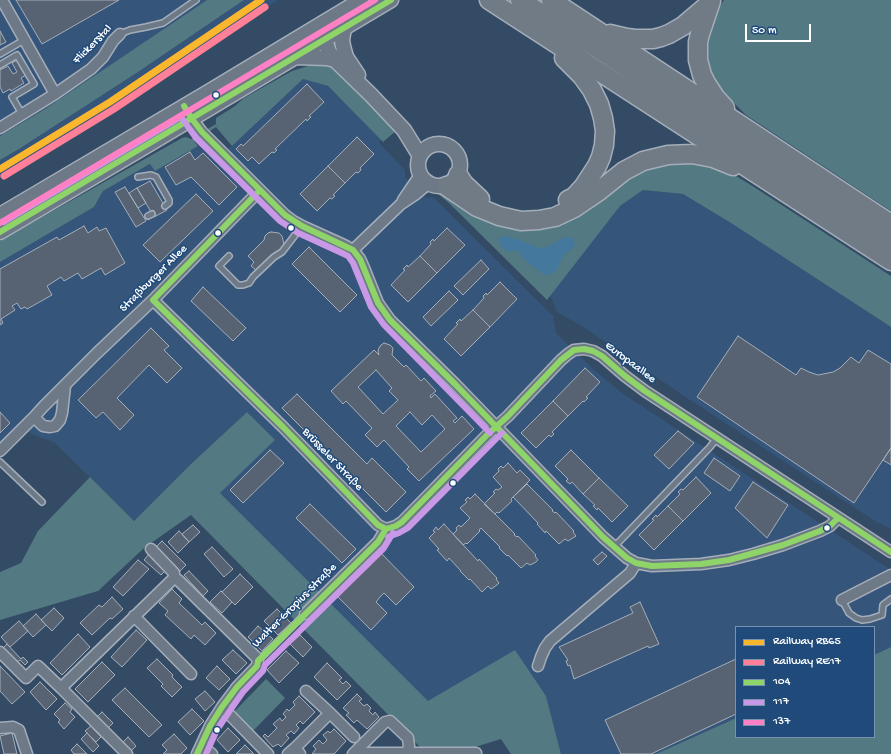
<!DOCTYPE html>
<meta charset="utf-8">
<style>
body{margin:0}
#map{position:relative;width:891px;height:754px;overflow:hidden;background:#344b65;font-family:"Gochi Hand",sans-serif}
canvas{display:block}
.legend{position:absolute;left:735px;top:626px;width:140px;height:112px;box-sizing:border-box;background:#1f4a7a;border:1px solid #7992af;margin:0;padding:5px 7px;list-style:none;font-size:12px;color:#fff}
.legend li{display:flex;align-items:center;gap:8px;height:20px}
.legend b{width:20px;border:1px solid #7992af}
.scale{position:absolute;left:745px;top:24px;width:66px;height:18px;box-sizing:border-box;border:2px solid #fff;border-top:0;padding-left:5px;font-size:12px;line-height:14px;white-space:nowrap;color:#fff;-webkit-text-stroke:3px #1f4a7a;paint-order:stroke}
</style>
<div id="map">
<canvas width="891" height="754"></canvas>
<ul class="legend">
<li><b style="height:5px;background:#fab62d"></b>Railway RB65</li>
<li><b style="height:5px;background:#ff8098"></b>Railway RE17</li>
<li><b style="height:5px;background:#8fd469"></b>104</li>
<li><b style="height:5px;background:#c998e6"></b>117</li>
<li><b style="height:5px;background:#ff80c5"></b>137</li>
</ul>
<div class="scale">50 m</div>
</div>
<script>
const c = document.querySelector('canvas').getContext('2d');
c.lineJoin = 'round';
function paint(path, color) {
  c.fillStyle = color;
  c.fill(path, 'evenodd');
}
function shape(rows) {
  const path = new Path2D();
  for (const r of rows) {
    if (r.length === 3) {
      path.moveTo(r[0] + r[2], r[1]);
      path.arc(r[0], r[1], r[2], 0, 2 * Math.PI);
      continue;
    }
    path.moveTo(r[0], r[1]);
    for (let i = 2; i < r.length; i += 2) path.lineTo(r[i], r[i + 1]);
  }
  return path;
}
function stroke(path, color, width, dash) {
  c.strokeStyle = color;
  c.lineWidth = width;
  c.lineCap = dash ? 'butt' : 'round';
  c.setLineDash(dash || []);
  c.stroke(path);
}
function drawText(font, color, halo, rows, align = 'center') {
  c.font = font + ' "Gochi Hand",sans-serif';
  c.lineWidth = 3;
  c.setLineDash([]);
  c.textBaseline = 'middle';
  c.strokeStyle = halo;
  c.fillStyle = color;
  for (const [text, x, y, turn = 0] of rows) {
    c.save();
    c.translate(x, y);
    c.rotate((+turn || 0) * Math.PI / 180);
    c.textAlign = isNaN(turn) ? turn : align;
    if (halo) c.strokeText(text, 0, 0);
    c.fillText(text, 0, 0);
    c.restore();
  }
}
paint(shape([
 [0,0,207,0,68,95,0,136],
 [244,0,278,0,48,149,0,178,0,160,19,149,138,72],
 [303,79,327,86,343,101,381,140,379,143,405,170,405,177,426,198,433,197,463,227,553,316,556,333,593,369,622,393,891,570,891,647,874,655,874,627,736,627,736,718,656,754,561,754,546,696,428,702,219,492,275,440,247,412,191,464,134,521,54,442,39,437,28,432,0,459,0,262,94,207,103,191,151,164,155,171,198,146,213,159,232,146],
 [643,190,683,194,731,223,891,327,891,529,875,521,678,392,582,326,557,312,550,295,620,206]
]), '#35557b');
paint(shape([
 [207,0,244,0,138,72,19,149,0,160,0,136,45,109],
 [724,0,891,0,891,211,746,115,717,86,704,60,707,25],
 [326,64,332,67,344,75,397,130,383,142,328,86,303,79,232,146,216,127,194,141,198,146,155,171,150,164,103,191,94,207,0,262,0,241,182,138,186,137,191,139,216,124,216,118,235,106,244,98,292,71,308,66],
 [664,161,718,165,754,187,891,276,891,327,731,223,683,194,643,190,620,206,547,300,449,203,438,194,446,194,518,225,627,176],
 [247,412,275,440,220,493,428,701,515,650,546,696,561,754,511,754,501,739,475,747,420,747,191,515,144,548,98,591,0,620,0,572,21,563,38,531,90,477,134,521,191,464],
 [891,647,891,754,656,754,736,718,736,737,874,737,874,655],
 [266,679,285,698,252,732,249,730,250,726,233,713]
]), '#537982');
paint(shape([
 [505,236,520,240,539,248,547,247,563,238,568,237,573,239,575,244,572,249,564,255,556,271,546,276,536,269,524,259,517,250,508,252,501,246,498,239]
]), '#44789d');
const building = shape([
 [16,0,119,0,42,44,16,0],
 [0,31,6,42,0,45,0,31],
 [17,60,26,75,21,78,24,83,11,91,10,89,3,93,0,87,0,70,8,66,13,74,17,72,12,63,17,60],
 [307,84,324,102,309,116,311,117,307,121,306,119,275,149,277,150,274,153,272,152,259,164,252,157,248,161,236,149,241,144,243,146,307,84],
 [357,137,374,154,360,168,361,170,358,173,356,172,345,183,328,166,357,137],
 [190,152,195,160,203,153,237,187,219,205,191,177,176,185,165,167,190,152],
 [328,166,345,183,333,195,335,196,332,199,330,198,317,211,300,194,328,166],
 [150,181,167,210,154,217,137,188,150,181],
 [125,187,146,221,136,227,115,192,125,187],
 [137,188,146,203,138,208,129,193,137,188],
 [196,194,213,211,160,262,143,245,196,194],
 [84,226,88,233,97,227,99,231,106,228,125,263,105,275,101,268,82,279,78,273,64,281,61,277,47,286,52,295,27,309,25,307,21,309,17,303,12,306,15,310,1,319,3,323,0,325,0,269,57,237,59,240,84,226],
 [447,228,465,245,437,273,420,256,431,244,430,242,433,239,434,241,447,228],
 [271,232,279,233,282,236,284,244,282,248,280,250,276,252,257,271,251,266,254,262,248,256,264,240,265,236,268,233,271,232],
 [309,247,357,295,340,312,292,264,309,247],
 [420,256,437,273,408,302,391,285,405,270,403,269,407,265,408,267,420,256],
 [481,260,489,269,463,295,454,286,481,260],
 [500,282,517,299,490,327,473,310,484,298,483,296,486,293,487,295,500,282],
 [203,287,246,328,233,341,191,301,203,287],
 [449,291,458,300,431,326,423,317,449,291],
 [473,310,490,327,461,356,444,339,458,324,456,323,460,319,461,321,473,310],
 [151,328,169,346,164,350,182,368,167,383,149,365,117,398,134,415,120,430,103,412,96,418,78,400,151,328],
 [738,336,796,375,801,368,809,372,818,375,833,372,840,368,851,357,859,363,868,350,891,364,891,448,854,503,697,397,738,336],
 [384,343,390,345,393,348,392,355,404,367,406,365,421,381,424,378,436,391,430,396,431,398,435,394,457,418,453,421,455,423,462,416,474,429,419,481,407,469,409,467,384,440,377,447,365,435,372,428,346,401,343,404,331,391,374,350,379,355,378,351,379,348,381,345,384,343],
 [376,370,392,388,389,391,398,400,383,414,358,387,376,370],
 [410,412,422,425,432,415,445,429,421,452,396,426,410,412],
 [585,368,600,382,586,397,588,398,584,402,583,401,568,416,553,401,585,368],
 [297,394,367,464,372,458,406,492,386,512,282,408,297,394],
 [553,401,568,416,552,432,554,434,551,437,549,435,536,448,521,433,553,401],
 [0,412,10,423,0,433,0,412],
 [678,431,694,443,669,469,654,455,678,431],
 [891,448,891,465,883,460,891,448],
 [270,450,284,463,243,503,230,490,270,450],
 [571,450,599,478,583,494,572,482,570,484,566,481,568,479,555,466,571,450],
 [714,458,740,476,730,491,704,473,714,458],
 [508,463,517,473,520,470,530,480,511,499,512,501,499,513,497,512,495,514,484,504,495,493,493,492,496,489,498,490,502,487,493,477,499,471,498,469,501,466,503,468,508,463],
 [696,477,711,493,683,521,668,506,680,494,678,492,681,489,683,490,696,477],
 [599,478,628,506,612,522,598,508,597,510,593,506,595,505,583,494,599,478],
 [753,482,788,505,767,538,735,508,753,482],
 [527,484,553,510,552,511,555,513,556,512,574,531,573,532,576,536,568,541,565,539,559,544,546,531,545,533,537,524,538,523,513,497,527,484],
 [475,494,515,534,514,535,517,537,518,536,536,555,535,556,538,560,536,562,530,565,527,563,521,568,508,555,507,556,499,548,500,547,481,528,479,530,480,531,467,544,466,543,463,545,453,534,457,530,456,528,459,525,461,527,470,518,460,508,467,502,465,500,468,497,470,499,475,494],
 [310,504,356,549,342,563,296,518,310,504],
 [668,506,683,521,654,550,639,535,654,520,652,519,656,515,657,517,668,506],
 [444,524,478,561,479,559,497,578,496,579,499,583,497,585,491,589,488,586,482,592,470,579,469,580,460,571,461,571,449,558,447,561,437,550,439,549,429,538,435,532,433,531,436,527,438,530,444,524],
 [193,525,200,532,189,542,182,534,193,525],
 [179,531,189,542,178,553,168,542,179,531],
 [162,541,186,565,180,571,156,547,162,541],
 [212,547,233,569,224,577,204,554,212,547],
 [380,552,414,587,396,605,384,593,380,597,376,602,387,613,371,630,337,596,380,552],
 [602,552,607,556,598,565,593,560,602,552],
 [149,554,166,570,161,575,144,560,149,554],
 [138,560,149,569,123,596,113,587,138,560],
 [189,571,208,591,203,596,184,575,189,571],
 [240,574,253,587,235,605,222,592,240,574],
 [172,589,182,599,179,603,202,625,205,622,216,633,205,645,194,635,191,639,165,615,168,611,159,603,172,589],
 [221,591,232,602,222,613,210,602,221,591],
 [112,597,123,609,112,619,110,618,92,635,80,623,99,605,102,607,112,597],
 [640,602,659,644,649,648,648,646,574,679,570,665,568,666,566,661,568,660,559,647,633,613,630,607,640,602],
 [54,608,64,618,52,631,41,620,54,608],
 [277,609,291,623,278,635,264,621,277,609],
 [36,614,46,625,33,637,23,626,36,614],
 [19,621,28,631,10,647,1,637,19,621],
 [258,626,273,639,262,651,248,637,258,626],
 [136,630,147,640,122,667,111,657,136,630],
 [78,634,90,647,62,675,50,663,78,634],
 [300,635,312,647,303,657,290,644,300,635],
 [7,644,21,659,23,657,28,662,25,665,20,660,16,663,2,649,7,644],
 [233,650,247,663,236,674,222,660,233,650],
 [286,651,299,663,279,683,267,670,286,651],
 [157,659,173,675,172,677,182,687,172,697,161,686,163,684,147,668,157,659],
 [736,659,736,714,651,754,621,754,605,720,736,659],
 [102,662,115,675,88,702,75,689,102,662],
 [327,663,342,678,339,680,343,684,346,681,351,686,337,700,314,677,327,663],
 [0,666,25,692,12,704,0,691,0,666],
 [217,666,230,679,219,690,206,678,217,666],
 [40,682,57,699,46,710,30,692,40,682],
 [125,688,162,725,149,737,112,700,125,688],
 [205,691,215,702,205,711,195,699,205,691],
 [357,694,362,699,359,701,364,706,367,704,371,708,369,711,373,715,375,712,379,717,367,729,357,720,354,723,346,715,349,713,343,708,357,694],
 [299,696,315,712,303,724,300,721,296,725,299,728,294,734,291,731,286,735,289,738,281,747,278,744,273,747,263,736,265,734,268,737,277,728,273,724,280,718,282,721,286,717,283,714,287,709,289,711,295,705,293,702,299,696],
 [65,703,72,709,70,712,75,717,64,729,58,722,60,720,54,714,65,703],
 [192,709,204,721,190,735,178,722,192,709],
 [102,712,113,723,108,728,97,717,102,712],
 [91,726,101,737,96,742,85,731,91,726],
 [228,728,240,740,228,752,217,740,228,728],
 [334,729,346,741,334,754,312,754,316,749,313,746,319,740,323,744,327,740,323,735,328,731,330,733,334,729],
 [12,733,17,754,4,754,0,736,12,733],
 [87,733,99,746,93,752,81,739,87,733],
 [174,734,187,748,181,754,163,754,167,750,162,745,174,734],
 [128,737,136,746,131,751,122,743,128,737],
 [77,744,87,754,74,754,71,750,77,744],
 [245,745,254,754,236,754,245,745]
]);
paint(building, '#576373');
stroke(building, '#a4aeba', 1);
const service = shape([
 [120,34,130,30,146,27,163,23,196,0],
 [0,54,24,40],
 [0,65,17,55,34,84,12,97,22,114],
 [138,177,151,175,156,177,169,200,169,203,165,206],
 [148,216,152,214],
 [229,256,219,266,238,285,243,285,249,283,253,277,274,257,282,252,302,226],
 [0,462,42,502],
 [614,547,710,447,717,438],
 [842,600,849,613,856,618,862,620,870,619,882,615,883,605,891,599],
 [258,661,305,614]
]);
const minor = shape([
 [2,0,55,94],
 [192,119,202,132,285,215,293,221,302,226,344,245,353,250,360,259,364,268,378,303,390,320,456,385,603,537,627,558,636,563,652,566,701,564,729,560,753,554,783,545,820,531,830,526,838,518],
 [0,128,55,94,91,69,103,57,113,41,120,34],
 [403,200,420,175],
 [353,250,401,204,416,194,428,184],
 [153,300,283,427,378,525,386,529,396,526,402,522,488,434,508,416,561,360,568,354,574,350,584,349,593,351,602,356,625,376,645,391,891,552],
 [65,386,62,413,60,420,55,426,50,427,43,426,34,417,43,407,97,353,153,300,260,190],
 [0,451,34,417],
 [151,549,174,573,174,578],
 [842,600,891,575],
 [305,614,378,542,386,529],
 [134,616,191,674],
 [0,652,26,678,38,666,61,688],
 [538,666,541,657,545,648,550,641,630,573,636,563],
 [306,691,330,713],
 [222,707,268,754],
 [0,728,13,727,19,730,27,754],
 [201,745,212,754],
 [295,748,330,713,354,737],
 [354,753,476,753],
 [127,754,61,688,174,578,178,580,256,657,258,661,257,666,237,687,222,707,210,726,197,754],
 [288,754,295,748,300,754],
 [353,754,385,722,390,721,408,738,409,746,407,754]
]);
const secondary = shape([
 [344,28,342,40,343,46,346,57,358,75],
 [325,30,325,40,329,52,335,60,371,95,404,130,420,156],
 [296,57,327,58,335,60],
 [439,165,21],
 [0,215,205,94,361,0],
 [0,232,136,152,391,0]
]);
const motorway = shape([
 [489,0,891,261],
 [520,0,601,51,891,242],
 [551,0,891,224],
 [711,1,700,34,698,42,698,60,702,75,706,83,715,97,725,108],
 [610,34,627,38,635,39,653,39,661,37,669,34,683,26,709,4],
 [564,58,582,76,592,90,599,104,603,118,605,131,604,145,601,157,597,166,584,186,574,197,568,200],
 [458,175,464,184,480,199],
 [446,186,477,207,499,216,521,221,539,220,555,217,574,208,599,191,624,171,643,161,668,155,692,154,713,158,733,166]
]);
stroke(service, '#a4aeba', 8);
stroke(minor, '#a4aeba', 13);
stroke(secondary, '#a4aeba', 17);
stroke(motorway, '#a4aeba', 21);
stroke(service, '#6d7986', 5);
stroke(minor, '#6d7986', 10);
stroke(secondary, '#6d7986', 14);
stroke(motorway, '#717b85', 18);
stroke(shape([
 [184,106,192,119,202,132,285,215,302,226,353,250,360,259,378,303,390,320,456,385,603,537,627,558,636,563,652,566,701,564,729,560,783,545,820,531,830,526,838,518],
 [260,190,153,300,283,427,378,525,386,529,396,526,402,522,488,434,508,416,561,360,574,350,584,349,593,351,602,356,625,376,645,391,891,552],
 [0,232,391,0],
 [197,754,210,726,222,707,237,687,257,666,258,661,378,542,386,529]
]), '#8fd469', 6);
stroke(shape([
 [4,222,181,117,196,138,280,221,298,233,348,256,353,263,371,307,384,325,490,433],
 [388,537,399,533,408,528,502,433],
 [206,754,217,730,229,712,243,692,263,671,265,665,384,548,393,533]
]), '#c998e6', 6);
stroke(shape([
 [0,223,375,0]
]), '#ff80c5', 6);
stroke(shape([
 [0,169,110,102,261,0]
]), '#fab62d', 7);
stroke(shape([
 [4,176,114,109,265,7]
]), '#ff8098', 7);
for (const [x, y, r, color] of [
 [216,95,3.5,"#fff"],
 [291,228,3.5,"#fff"],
 [218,233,3.5,"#fff"],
 [453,483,3.5,"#fff"],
 [827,528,3.5,"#fff"],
 [217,730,3.5,"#fff"]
]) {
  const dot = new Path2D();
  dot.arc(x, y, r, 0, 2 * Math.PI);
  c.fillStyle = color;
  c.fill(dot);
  stroke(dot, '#1f4a7a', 1.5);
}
drawText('12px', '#fff', '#1f4a7a', [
 ["Flickerstal",93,45,-45],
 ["Straßburger Allee",154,279,-45],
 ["Europaallee",630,363,37],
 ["Brüsseler Straße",332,460,46],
 ["Walter-Gropius-Straße",295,606,-45]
]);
</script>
